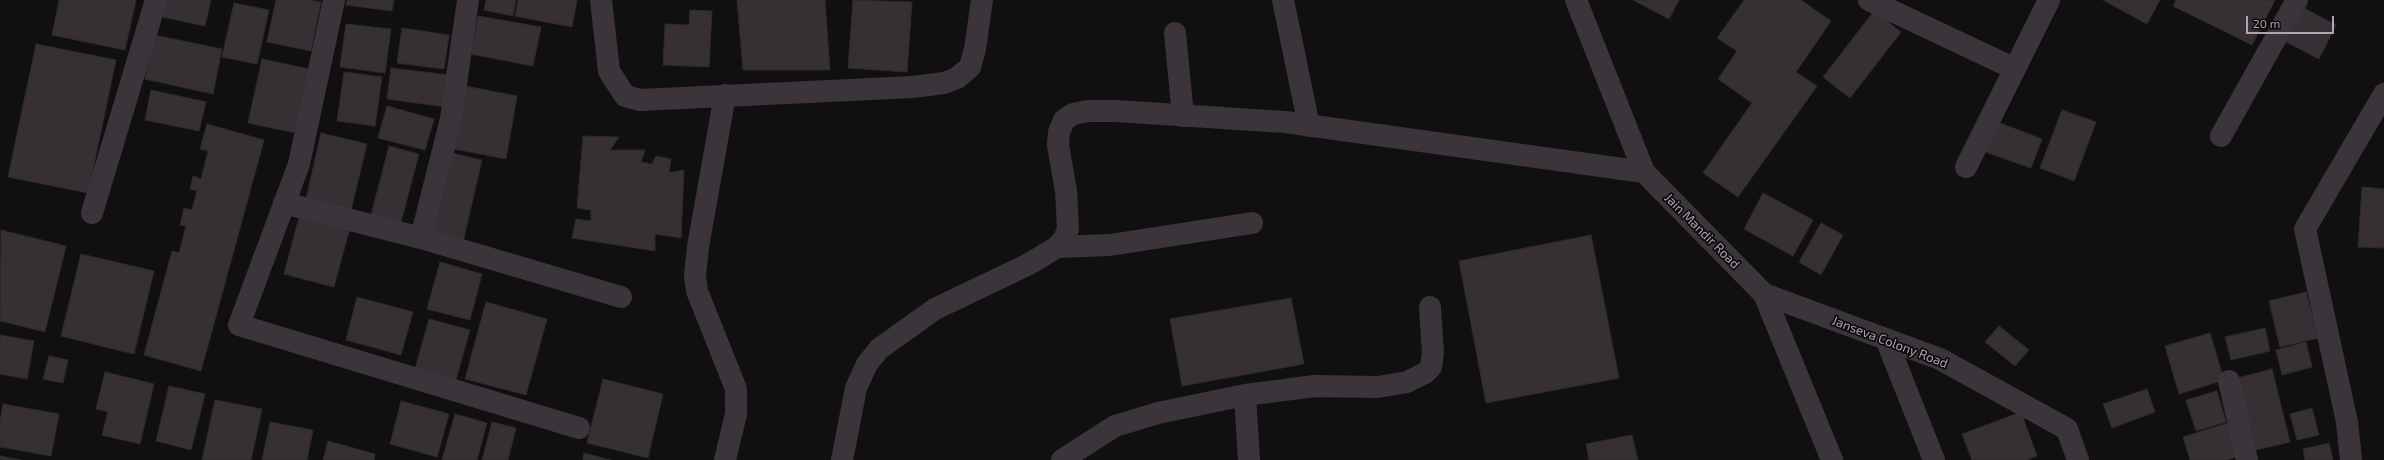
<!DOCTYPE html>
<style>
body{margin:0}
#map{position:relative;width:2384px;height:460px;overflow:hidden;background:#111011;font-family:"Exo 2",sans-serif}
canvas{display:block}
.scale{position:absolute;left:2246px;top:16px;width:88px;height:18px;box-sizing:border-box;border:2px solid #b3a0b3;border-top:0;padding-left:5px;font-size:12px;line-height:14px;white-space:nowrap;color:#b3a0b3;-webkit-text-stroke:3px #0c0b0c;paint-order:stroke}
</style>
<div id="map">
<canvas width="2384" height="460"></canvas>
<div class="scale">20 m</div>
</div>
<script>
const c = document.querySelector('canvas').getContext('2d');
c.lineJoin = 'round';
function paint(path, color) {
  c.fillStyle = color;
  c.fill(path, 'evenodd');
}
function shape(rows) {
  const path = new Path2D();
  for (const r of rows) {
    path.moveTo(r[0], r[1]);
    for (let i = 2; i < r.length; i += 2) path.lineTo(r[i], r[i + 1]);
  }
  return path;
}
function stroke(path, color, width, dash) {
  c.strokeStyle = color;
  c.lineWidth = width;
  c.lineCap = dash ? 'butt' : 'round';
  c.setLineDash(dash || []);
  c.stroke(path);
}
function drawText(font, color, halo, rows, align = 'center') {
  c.font = font + ' "Exo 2",sans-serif';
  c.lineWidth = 3.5;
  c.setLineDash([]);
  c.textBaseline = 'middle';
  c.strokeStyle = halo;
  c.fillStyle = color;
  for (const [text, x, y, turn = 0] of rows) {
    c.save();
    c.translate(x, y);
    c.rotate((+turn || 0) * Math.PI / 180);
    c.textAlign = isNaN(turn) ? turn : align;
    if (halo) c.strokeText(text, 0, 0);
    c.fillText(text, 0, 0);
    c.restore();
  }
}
const building = shape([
 [59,0,136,0,125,50,52,35,59,0],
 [165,0,211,0,205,26,162,17,165,0],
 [276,0,310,0,321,2,311,51,267,42,276,0],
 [347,0,394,0,392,11,346,5,347,0],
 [486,0,516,0,513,16,484,10,486,0],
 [518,0,577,0,572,27,515,16,518,0],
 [737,0,825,0,830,70,743,70,737,0],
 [853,0,912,2,907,72,848,68,853,0],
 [1633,0,1679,0,1669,19,1633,0],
 [1744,0,1801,0,1831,21,1796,72,1817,86,1738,197,1703,173,1752,103,1718,79,1737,51,1717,38,1744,0],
 [2103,0,2160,0,2147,24,2103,0],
 [2176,0,2275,0,2252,45,2173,6,2176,0],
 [234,3,269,10,257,64,222,57,234,3],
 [2304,8,2336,25,2319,59,2286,42,2304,8],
 [690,10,712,11,709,67,663,65,665,24,689,25,690,10],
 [1874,11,1901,32,1850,98,1823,77,1874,11],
 [478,16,541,27,533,66,471,54,478,16],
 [346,24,391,29,385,73,340,67,346,24],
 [402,28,449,35,444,69,397,63,402,28],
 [154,35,222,49,213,94,145,79,154,35],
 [36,44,116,60,88,193,8,177,36,44],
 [262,59,309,69,296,133,248,123,262,59],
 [391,68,450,75,446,107,387,99,391,68],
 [344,72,382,77,375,126,337,121,344,72],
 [465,86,517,96,506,159,454,149,465,86],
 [151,90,206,102,199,131,145,120,151,90],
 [387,106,434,119,425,150,378,138,387,106],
 [2062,110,2096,122,2074,181,2040,168,2062,110],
 [1995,121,2042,139,2031,168,1983,151,1995,121],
 [207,124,264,140,201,371,144,355,172,251,179,253,186,226,180,225,184,208,192,210,197,191,190,189,193,176,201,179,208,151,200,149,207,124],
 [321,133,367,144,351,210,306,199,321,133],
 [583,136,619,137,610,150,645,150,641,162,652,164,656,156,671,159,669,173,684,170,681,238,655,234,655,251,572,238,576,219,591,221,591,210,577,208,583,136],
 [389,146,419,154,400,226,370,219,389,146],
 [452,153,482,160,463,242,427,233,452,153],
 [2362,187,2384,189,2384,248,2358,247,2362,187],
 [1763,193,1813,220,1793,256,1744,229,1763,193],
 [300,213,350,227,334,287,284,274,300,213],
 [1821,223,1843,235,1821,275,1799,262,1821,223],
 [1,230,66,246,45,332,0,321,1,230],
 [1591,235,1619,378,1486,403,1459,261,1591,235],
 [81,254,154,271,134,354,61,336,81,254],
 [440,262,482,274,470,320,427,309,440,262],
 [2306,292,2318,338,2280,347,2269,301,2306,292],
 [357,297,413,312,401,355,346,340,357,297],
 [1291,298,1304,364,1182,386,1170,319,1291,298],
 [486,302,547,319,526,395,465,379,486,302],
 [429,319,470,330,456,380,415,369,429,319],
 [1999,326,2029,350,2015,366,1985,342,1999,326],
 [2265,328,2270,351,2231,360,2225,337,2265,328],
 [2210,333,2224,380,2179,394,2165,346,2210,333],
 [0,335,34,341,27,379,0,374,0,335],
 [2306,342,2312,367,2282,375,2276,350,2306,342],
 [49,356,68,360,63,383,43,379,49,356],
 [2272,369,2290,442,2252,451,2234,379,2272,369],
 [105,372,154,384,140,444,102,435,108,412,96,409,105,372],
 [603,379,663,394,648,458,587,443,603,379],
 [169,386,205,394,191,450,156,441,169,386],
 [2147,389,2155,412,2112,428,2103,404,2147,389],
 [2217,391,2226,422,2196,431,2186,400,2217,391],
 [215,400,262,409,251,460,202,460,215,400],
 [401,401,449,414,437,457,390,444,401,401],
 [3,404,59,414,51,456,0,447,0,421,3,404],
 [2312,408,2319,435,2297,440,2290,414,2312,408],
 [2021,412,2037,456,2027,460,1972,460,1962,434,2021,412],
 [455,414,487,423,477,460,442,460,455,414],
 [270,422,313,430,307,460,262,460,270,422],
 [492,422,516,428,508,460,482,460,492,422],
 [2228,423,2239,456,2227,460,2190,460,2183,437,2228,423],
 [1632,435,1638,460,1589,460,1586,444,1632,435],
 [328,441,375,454,374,460,323,460,328,441],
 [2329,443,2333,460,2305,460,2303,449,2329,443],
 [584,453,611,460,583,460,584,453],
 [0,456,21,460,0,460,0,456]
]);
paint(building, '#363035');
stroke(building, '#2d292c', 1);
stroke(shape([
 [334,0,299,164,239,325,579,428],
 [601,0,609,71,625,96,640,100,913,87,944,83,957,78,970,67,975,49,982,0],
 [1283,0,1309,126],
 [1576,0,1644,172,1764,294,1832,460],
 [1869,0,2015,69],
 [1175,33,1183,116],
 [725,95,698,247,695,275,697,291,736,389,736,414,725,460],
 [2221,136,2297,0],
 [1966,167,2049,0],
 [284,203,421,238,451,119,468,0],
 [92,213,156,0],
 [421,238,621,297],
 [1057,247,1110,245,1252,223],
 [1764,294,1940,359,2067,429,2078,460],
 [1886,339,1934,460],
 [2229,381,2247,460],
 [1245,395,1249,460],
 [842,460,856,388,867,364,879,349,935,309,1029,264,1057,247,1064,239,1068,229,1066,191,1058,145,1059,132,1064,120,1073,114,1088,111,1115,111,1285,122,1644,172],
 [1062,460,1115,426,1158,413,1245,395,1315,386,1378,387,1407,382,1425,373,1431,367,1433,353,1430,307],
 [2351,460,2347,422,2305,229,2384,94]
]), '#3b343a', 22);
drawText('13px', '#b3a0b3', '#0c0b0c', [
 ["Jain Mandir Road",1702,231,45],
 ["Janseva Colony Road",1890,342,21]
]);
</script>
